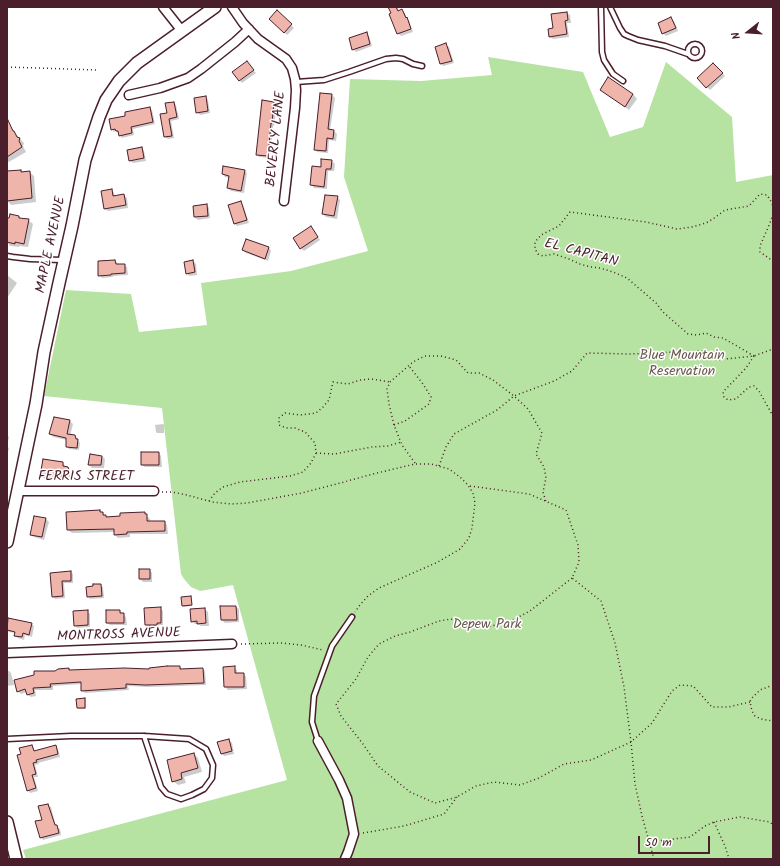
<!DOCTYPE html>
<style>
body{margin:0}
#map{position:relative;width:780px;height:866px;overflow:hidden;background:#fff;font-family:Kalam,sans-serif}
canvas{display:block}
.frame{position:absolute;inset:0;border:8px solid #4a1f2b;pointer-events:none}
.north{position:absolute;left:728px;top:12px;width:40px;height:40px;-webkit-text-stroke:3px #fff;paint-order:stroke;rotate:253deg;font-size:11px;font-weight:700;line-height:16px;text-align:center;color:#4a1f2b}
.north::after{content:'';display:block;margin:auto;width:14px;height:18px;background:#4a1f2b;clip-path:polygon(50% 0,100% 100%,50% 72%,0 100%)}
.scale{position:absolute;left:638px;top:836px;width:72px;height:18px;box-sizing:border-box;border:2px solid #4a1f2b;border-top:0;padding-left:5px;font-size:12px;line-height:14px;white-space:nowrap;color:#4a1f2b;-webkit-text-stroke:3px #fff;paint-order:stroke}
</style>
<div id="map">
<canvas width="780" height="866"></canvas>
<div class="frame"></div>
<div class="north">N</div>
<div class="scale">50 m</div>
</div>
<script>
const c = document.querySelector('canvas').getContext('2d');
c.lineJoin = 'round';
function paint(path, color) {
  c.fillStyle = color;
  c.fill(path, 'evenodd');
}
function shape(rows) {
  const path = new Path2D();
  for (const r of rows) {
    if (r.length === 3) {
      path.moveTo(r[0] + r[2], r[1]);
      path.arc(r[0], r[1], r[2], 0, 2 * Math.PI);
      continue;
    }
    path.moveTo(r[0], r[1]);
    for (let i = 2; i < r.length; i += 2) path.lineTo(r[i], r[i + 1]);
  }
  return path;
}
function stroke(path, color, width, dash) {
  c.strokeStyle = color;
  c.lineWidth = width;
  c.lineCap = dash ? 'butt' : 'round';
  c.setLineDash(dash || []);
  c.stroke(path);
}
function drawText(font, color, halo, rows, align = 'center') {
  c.font = font + ' Kalam,sans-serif';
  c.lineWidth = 3;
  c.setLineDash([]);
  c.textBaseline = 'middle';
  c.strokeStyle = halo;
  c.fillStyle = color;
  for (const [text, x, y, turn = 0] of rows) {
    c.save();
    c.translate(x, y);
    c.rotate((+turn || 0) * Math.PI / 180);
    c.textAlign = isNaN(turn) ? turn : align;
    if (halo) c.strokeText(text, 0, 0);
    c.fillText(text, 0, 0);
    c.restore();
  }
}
paint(shape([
 [488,57,583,72,610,137,643,127,666,62,732,117,736,182,773,175,773,859,26,859,23,850,287,780,233,585,206,590,200,591,191,587,184,579,181,574,162,408,44,396,66,290,131,294,139,332,207,325,201,283,291,271,368,251,344,177,350,79,421,81,492,75]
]), '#b6e3a1');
paint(shape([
 [389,7,397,7,399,11,402,10,405,13,407,19,409,21,413,32,401,36,398,33],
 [277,11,294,28,287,35,270,19],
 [567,13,570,15,571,23,567,23,569,37,553,39,550,37,554,29],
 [671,18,674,21,678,31,666,36,663,33],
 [366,33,369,36,372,46,356,52,353,49],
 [446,45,449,47,454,63,443,66,441,64],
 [247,62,256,73,242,83,233,72],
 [713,64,725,76,710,90,698,78],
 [321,94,332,95,335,98,330,130,334,131,337,134,336,141,329,140,328,153,317,152,315,149],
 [633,94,637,99,629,110,618,102],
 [206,97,208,100,210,113,200,115,197,112],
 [262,102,274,103,277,105,274,126,273,126,270,158,259,157,257,154],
 [174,103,176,105,179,119,171,121,174,138,168,139,165,137,161,115,168,113],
 [149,108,152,110,155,124,133,129,134,135,122,138,117,131,114,132,112,129,126,116],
 [10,126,14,131,19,138,24,143,23,146,26,152,7,163,7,128],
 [142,148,144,151,146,161,133,163,130,161],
 [322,160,332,161,335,164,334,171,328,171,327,189,314,188,312,185,321,168],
 [244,170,247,173,244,193,231,191,228,188,230,178,225,177,223,174],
 [21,171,23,173,29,172,34,176,36,202,11,205,7,200,7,172],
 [112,190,114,193,115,197,124,195,127,198,128,208,108,211,105,209],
 [337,197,340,200,337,219,326,217,323,214],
 [241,202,243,205,249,223,237,226,235,224],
 [207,205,209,208,210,218,198,220,195,217],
 [19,217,21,219,28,220,33,224,28,247,19,246,19,247,10,246,7,242,7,219,10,220],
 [314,230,320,240,304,251,301,248],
 [269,248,271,251,268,261,246,253,243,250],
 [115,261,118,264,118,265,124,265,127,267,128,275,113,276,113,277,102,278,99,275],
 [193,261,196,264,197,275,189,276,187,273],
 [7,275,17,283,7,298],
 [54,418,70,421,73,424,70,436,75,436,80,443,79,450,69,449,67,446,67,440,53,437,50,434],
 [163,424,164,425,164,433,157,433,156,432,155,425],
 [7,435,9,437,7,447,9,448,7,456],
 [159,453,161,456,162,467,145,467,142,465],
 [90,455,102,456,105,459,104,468,92,468,89,465],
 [63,463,65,466,65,468,67,468,70,471,71,473,71,477,64,476,64,481,44,478,41,476],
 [100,511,103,513,107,518,121,517,144,513,150,519,150,522,164,522,167,525,168,534,130,534,130,537,118,538,115,535,115,532,72,533,68,530],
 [34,517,46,519,49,522,44,540,34,537,31,535],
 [150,570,152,573,152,582,143,582,140,579],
 [71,572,73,574,73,583,64,583,65,598,55,599,53,596,51,574],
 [100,585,103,587,104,598,90,599,88,596],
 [190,597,191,598,192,606,184,607,183,606],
 [236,607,239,609,239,622,225,623,222,620],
 [160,608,163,611,163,625,159,625,159,627,148,627,146,624],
 [205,609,208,612,209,626,201,626,198,624,195,624,192,621],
 [87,611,90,614,90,627,77,628,75,625],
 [120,611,126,617,127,625,110,625,107,623],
 [9,619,31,623,34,626,32,637,25,635,24,640,18,638,15,636,16,633,9,632,7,630],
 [180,667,182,669,202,669,205,671,206,685,148,687,128,686,129,690,85,693,82,690,82,684,53,686,53,690,35,690,36,696,31,697,28,695,27,692,21,694,18,691,55,672,69,669,70,671,150,670],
 [234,667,237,670,237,674,244,674,246,677,247,689,228,690,225,687],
 [7,671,9,671,11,673,14,685,7,686],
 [85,699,86,700,86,709,79,709,78,708],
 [229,740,232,743,234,754,224,756,222,754],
 [32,746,34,749,35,752,56,746,58,749,60,757,38,763,39,764,35,765,38,777,34,777,38,791,30,793,28,790],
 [194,754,198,758,202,772,184,777,186,783,178,785,173,781],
 [48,805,51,807,56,826,60,829,61,835,43,840,41,837,43,820]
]), '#0003');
const building = shape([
 [388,7,396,7,398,11,402,9,406,18,407,17,411,29,397,34,389,14,391,13,388,7],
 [277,10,292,24,284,33,269,19,277,10],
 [567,12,568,20,565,21,567,34,549,37,548,29,553,28,551,14,567,12],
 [671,17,676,28,662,34,658,23,671,17],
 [367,32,370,44,352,50,349,38,367,32],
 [446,43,452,61,440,64,435,47,446,43],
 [247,61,254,70,239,81,232,72,247,61],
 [713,63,723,73,706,88,697,78,713,63],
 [608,77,633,94,625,107,600,90,608,77],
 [320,93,332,94,328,129,334,130,333,139,327,138,326,151,314,150,320,93],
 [206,96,208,111,196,113,194,98,206,96],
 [262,100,274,102,272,123,271,123,268,156,256,155,262,100],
 [174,102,177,117,169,119,172,136,164,137,160,114,167,113,165,103,174,102],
 [150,107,153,122,131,127,132,133,119,136,118,131,116,131,115,129,111,130,109,119,125,116,125,112,150,107],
 [7,118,13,131,14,131,17,137,20,138,19,141,22,147,7,157,7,118],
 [142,147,144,158,129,161,127,150,142,147],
 [321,159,332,160,331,169,326,169,324,187,310,185,312,166,321,167,321,159],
 [223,166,245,170,241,191,227,188,229,176,222,174,223,166],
 [21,170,21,172,30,171,32,198,7,201,7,171,21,170],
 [112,189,113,196,124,194,126,205,104,209,101,191,112,189],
 [325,195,338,196,334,216,322,214,325,195],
 [241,201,247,220,234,224,228,205,241,201],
 [207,204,208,216,194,217,193,206,207,204],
 [10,214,19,216,19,218,29,219,24,244,15,242,15,244,7,242,7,218,9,218,10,214],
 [311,226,318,237,300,249,293,238,311,226],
 [246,239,269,247,265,259,242,250,246,239],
 [115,260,116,264,125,264,125,273,111,274,111,275,98,276,98,261,115,260],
 [193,260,195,272,186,274,184,262,193,260],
 [54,417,70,420,67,434,75,435,76,439,78,439,77,448,66,447,66,438,49,434,54,417],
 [141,452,159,452,159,465,141,465,141,452],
 [90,454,102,456,101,465,88,465,90,454],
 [43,459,63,462,63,466,68,467,69,470,69,475,62,474,61,479,40,476,43,459],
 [100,510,100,512,103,512,103,515,106,515,106,517,120,516,120,513,145,512,145,514,147,514,147,521,165,521,165,531,127,532,127,534,114,535,114,529,67,530,66,512,100,510],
 [34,516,46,518,42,537,30,535,34,516],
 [139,569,150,569,150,579,139,579,139,569],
 [71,571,71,581,62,581,63,596,52,597,50,573,71,571],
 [93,584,101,584,102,596,87,597,86,587,93,586,93,584],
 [191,596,192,605,182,606,181,597,191,596],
 [220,606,236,606,237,620,221,620,220,606],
 [161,607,161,623,157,623,157,625,145,625,144,608,161,607],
 [205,608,206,623,197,624,197,621,191,622,190,609,205,608],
 [88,610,88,625,74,626,73,611,88,610],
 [106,610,120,610,120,613,124,613,124,623,106,623,106,610],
 [8,618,32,623,29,635,23,633,22,637,14,636,15,632,7,630,8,618],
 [167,666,180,666,180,669,203,668,204,683,145,685,126,684,126,688,81,691,81,682,50,684,51,687,33,688,34,693,27,695,25,689,17,692,14,680,34,675,34,671,55,671,58,669,69,668,69,670,124,668,149,669,149,668,167,666],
 [235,666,235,673,244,673,244,687,224,687,223,667,235,666],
 [85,698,85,708,77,708,76,699,85,698],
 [229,739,232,751,221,754,217,742,229,739],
 [32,745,34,751,56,745,58,754,36,760,37,762,33,763,36,774,32,775,36,788,27,791,17,755,21,754,19,748,32,745],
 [194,753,198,768,181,773,182,779,172,782,167,760,194,753],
 [48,804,55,825,57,825,59,833,40,838,35,821,42,820,38,806,48,804]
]);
paint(building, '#efb5ab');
stroke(building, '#4a1f2b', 1);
const lane = shape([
 [601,7,602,52,604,60,613,74,623,81],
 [610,7,620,28,624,34,628,36,638,40,665,46,688,54],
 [695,51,7],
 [296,82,324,80,349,72,386,59,396,58,403,59,413,64,422,66],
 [7,256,13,257,30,259,62,260],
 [7,739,71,736,144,736,189,739,206,749,213,765,212,778,204,789,192,795,181,799,167,794,161,787,144,736],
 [318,741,312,722,314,696,332,646,352,617]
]);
const street = shape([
 [163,7,182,31],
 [232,7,243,23,258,39,286,59,292,68,295,79,296,90,295,108,284,201],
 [129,95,160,88,188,78,201,69,235,42,249,29],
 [17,491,154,491],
 [7,653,232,644],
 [318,741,339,780,347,798,354,834,348,852,345,859]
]);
const secondary = shape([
 [7,542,36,404,44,352,59,283,72,226,85,160,99,117,106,100,119,81,137,63,215,7],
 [7,822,16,859]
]);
stroke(lane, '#4a1f2b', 7);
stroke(street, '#4a1f2b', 11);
stroke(secondary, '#4a1f2b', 14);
stroke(shape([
 [7,67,97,70],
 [773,214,770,223,760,246,760,252,773,261],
 [754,356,723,338,714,337,706,333,697,335,688,334,663,312,656,303,627,278,613,272,600,268,591,267,580,264,569,259,554,254,543,256,538,254,535,249,535,242,541,235,559,226,570,212,646,222,677,229,692,227,706,223,713,219,725,210,749,206,760,194,767,195,772,203,773,207],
 [754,356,746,368,723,392,724,397,728,400,736,399,749,387,754,386,759,391,773,416],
 [394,425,405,421,429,404,431,397,423,384,409,366],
 [316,453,334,454,372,447,388,446,401,442],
 [415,463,402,445,394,425,389,404,387,389,390,382,413,362,425,356,441,356,456,360,468,373,479,373,493,380,514,396,528,409,542,433,536,454,544,467,546,478,543,492,546,502],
 [439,466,446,447,454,434,497,410,514,396,554,381,572,371,587,353,630,354,701,351,716,360,754,356,773,349],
 [470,486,529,494,566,510,578,545,579,562,572,578,601,601,615,643,624,687,631,742,635,784,642,816,654,859],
 [162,492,172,492,187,495,212,502,231,504,247,503,302,493,333,485,373,474,415,464,431,464,449,469,460,477,467,484,473,493,475,503,472,528,469,538,460,549,438,562,397,580,379,588,368,596,360,605,355,612],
 [209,501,215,493,223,487,240,482,290,476,303,472,311,463,316,453,315,443,305,432,295,428,286,428,279,425,279,418,285,413,300,415,316,413,323,407,329,400,333,382,348,384,360,380,372,379,390,382],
 [572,578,530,611,509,622,483,628,467,625,451,619,439,621,410,632,395,636,379,644,368,657,356,679,336,704,341,716,363,744,378,766,410,792,435,803,457,797,476,786,494,782,520,785,539,778,564,764,591,760,631,742,652,723,672,691,680,685,693,686,712,707,728,707,750,702],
 [241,644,282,643,301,645,323,650],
 [773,685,760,690,751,699,750,702,752,711,755,716,761,719,773,721],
 [714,822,725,846,729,859],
 [363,833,404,826,444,814,457,797],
 [649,842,690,837,705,826,714,822,740,817,770,822,773,825]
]), '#4a1f2b', 1.5, [1, 3]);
stroke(lane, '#fff', 4);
stroke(street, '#fff', 8);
stroke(secondary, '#fff', 11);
drawText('14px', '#4a1f2b', '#fff', [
 ["BEVERLY LANE",277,139,-84],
 ["MAPLE AVENUE",52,245,-78],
 ["EL CAPITAN",581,254,15],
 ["FERRIS STREET",86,478],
 ["MONTROSS AVENUE",119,636,-2]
]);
drawText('14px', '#6a5a4e', '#fff', [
 ["Blue Mountain",682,357],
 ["Reservation",682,373],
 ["Depew Park",487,626]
]);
</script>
